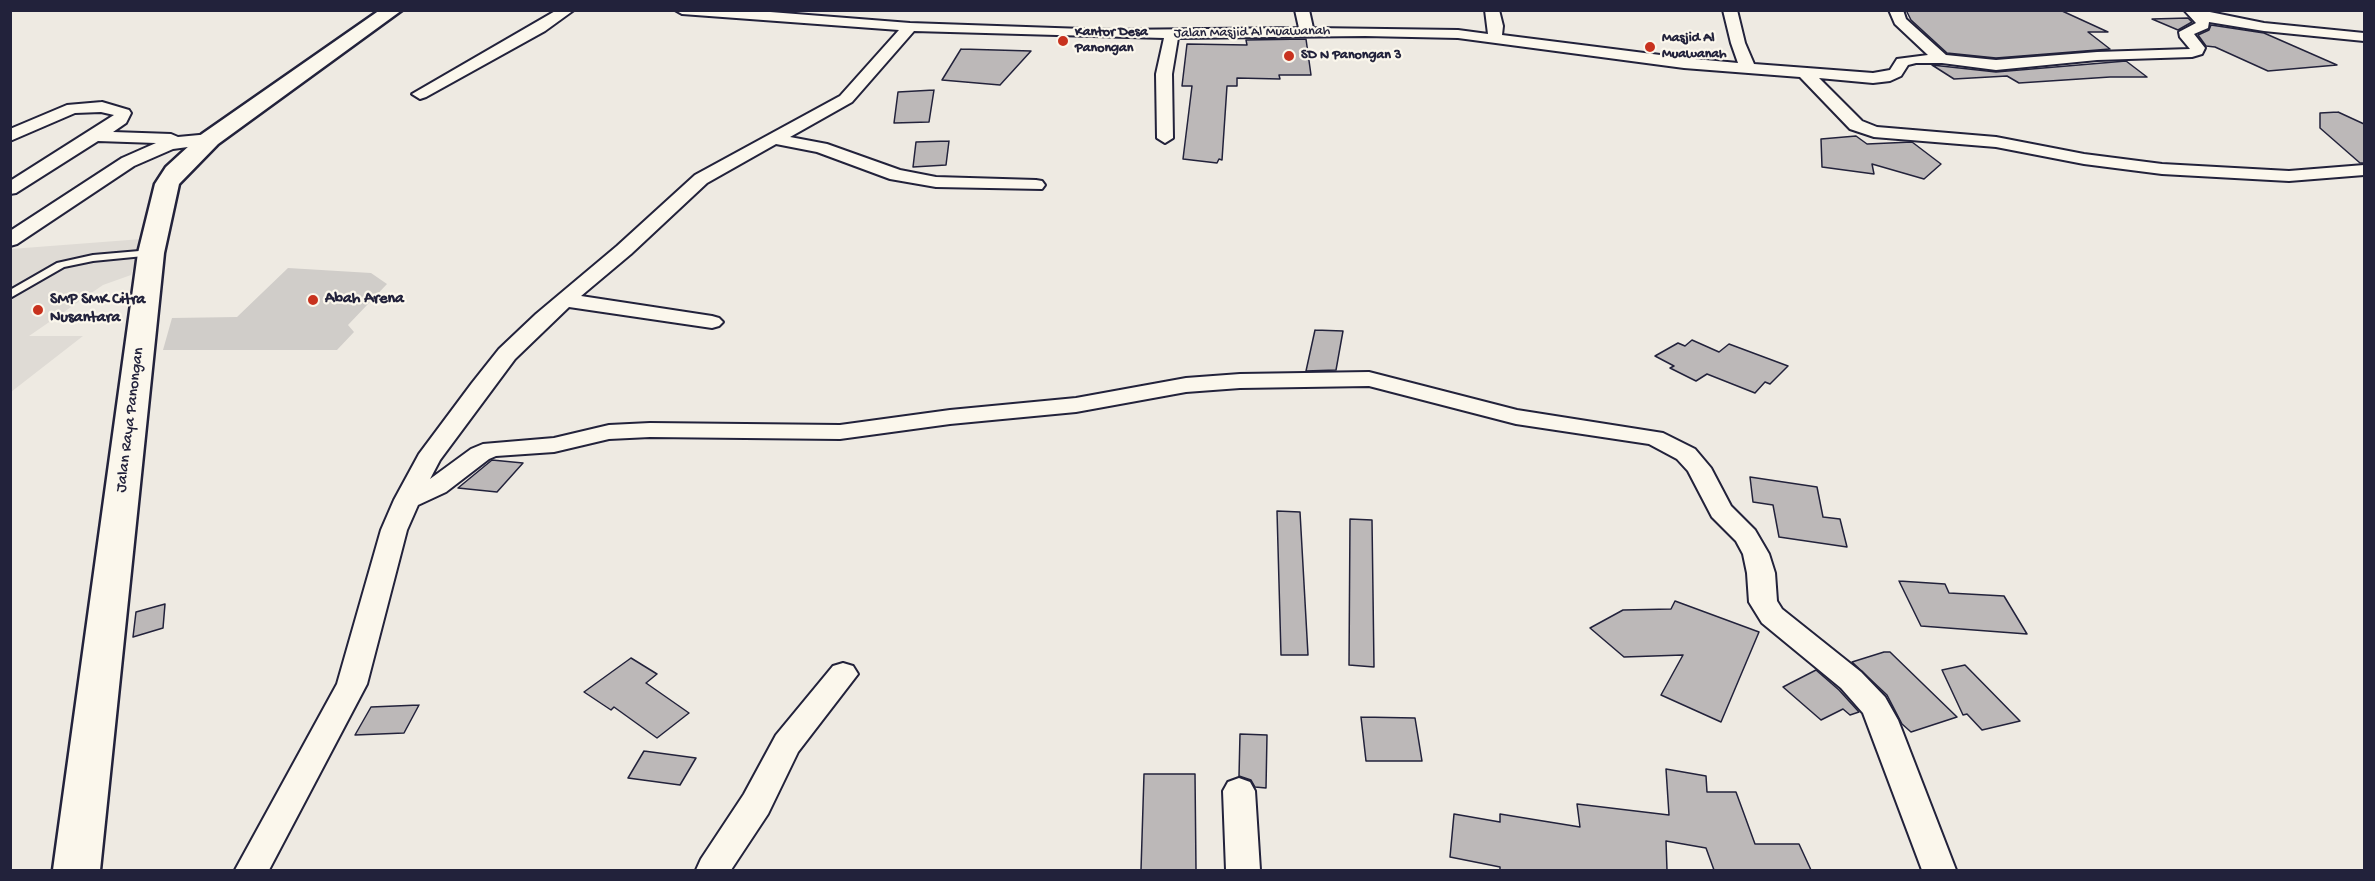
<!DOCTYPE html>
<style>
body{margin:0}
#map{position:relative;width:2375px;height:881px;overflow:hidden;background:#eeeae2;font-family:"Gochi Hand",sans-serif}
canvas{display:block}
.frame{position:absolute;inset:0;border:12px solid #22223b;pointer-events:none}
</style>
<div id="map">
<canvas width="2375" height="881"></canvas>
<div class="frame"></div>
</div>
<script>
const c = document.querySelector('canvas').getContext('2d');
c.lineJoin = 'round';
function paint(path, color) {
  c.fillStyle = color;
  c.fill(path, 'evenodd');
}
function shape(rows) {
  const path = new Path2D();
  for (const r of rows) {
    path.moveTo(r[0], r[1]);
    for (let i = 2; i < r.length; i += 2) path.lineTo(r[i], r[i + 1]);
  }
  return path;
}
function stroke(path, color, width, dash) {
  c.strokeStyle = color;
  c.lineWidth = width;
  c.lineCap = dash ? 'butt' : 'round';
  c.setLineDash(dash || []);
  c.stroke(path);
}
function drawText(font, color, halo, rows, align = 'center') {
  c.font = font + ' "Gochi Hand",sans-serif';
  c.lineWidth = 4.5;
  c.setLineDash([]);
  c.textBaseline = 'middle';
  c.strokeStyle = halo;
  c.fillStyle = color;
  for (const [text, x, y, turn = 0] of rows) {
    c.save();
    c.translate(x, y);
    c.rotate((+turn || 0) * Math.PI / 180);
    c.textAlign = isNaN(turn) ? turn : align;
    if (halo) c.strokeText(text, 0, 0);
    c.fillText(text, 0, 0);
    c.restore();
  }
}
paint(shape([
 [142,239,131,275,103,285,29,336,83,336,11,392,11,249]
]), '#dfdbd5');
paint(shape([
 [288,268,371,273,387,284,348,325,354,332,337,350,163,350,172,318,237,317]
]), '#d0cdc9');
const building = shape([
 [1906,10,2060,10,2108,32,2088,32,2110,49,1996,58,1947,53,1911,20,1906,10],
 [2188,18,2192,22,2178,30,2152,19,2188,18],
 [2211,25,2264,33,2337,65,2268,71,2215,47,2206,46,2198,35,2209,30,2211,25],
 [1306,39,1311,75,1279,75,1280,79,1237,78,1237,86,1227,86,1222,160,1219,159,1217,163,1183,159,1192,86,1182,86,1187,44,1247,45,1246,40,1306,39],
 [961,49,1031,51,1000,85,942,80,961,49],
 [2126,61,2147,77,2110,77,2019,83,2007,76,1954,79,1932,65,1996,72,2126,61],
 [934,90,929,122,894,123,898,92,934,90],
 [2338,112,2364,124,2364,163,2360,163,2320,128,2320,113,2338,112],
 [1856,136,1867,144,1912,142,1941,164,1924,179,1872,164,1874,174,1822,167,1821,139,1856,136],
 [949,141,946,165,913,167,916,142,949,141],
 [1315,330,1343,331,1336,370,1306,371,1315,330],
 [1692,340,1719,352,1729,344,1788,366,1770,384,1765,382,1755,393,1707,374,1696,381,1670,368,1674,366,1655,356,1678,343,1685,346,1692,340],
 [492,460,523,463,497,492,458,488,492,460],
 [1750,477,1817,487,1823,517,1840,519,1847,547,1779,537,1773,505,1753,502,1750,477],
 [1277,511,1300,512,1308,655,1281,655,1277,511],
 [1350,519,1372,520,1374,667,1349,665,1350,519],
 [1899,581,1945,584,1949,593,2004,596,2027,634,1921,626,1899,581],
 [1675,601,1759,632,1721,722,1661,695,1683,655,1624,657,1590,628,1623,610,1671,609,1675,601],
 [165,604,163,628,133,637,136,612,165,604],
 [1884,652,1890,652,1957,717,1911,732,1902,724,1887,695,1852,662,1884,652],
 [631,658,657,674,646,683,689,713,657,738,614,707,611,710,584,692,631,658],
 [1965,665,2020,721,1982,730,1967,714,1963,715,1942,670,1965,665],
 [1816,670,1839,690,1859,712,1850,715,1843,709,1821,720,1783,687,1816,670],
 [419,705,404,733,355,735,371,707,419,705],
 [1361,717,1415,718,1422,761,1366,761,1361,717],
 [1240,734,1267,735,1266,788,1255,787,1251,780,1239,776,1240,734],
 [644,751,696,758,680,785,628,778,644,751],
 [1666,769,1706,776,1707,792,1736,792,1755,844,1799,844,1811,870,1714,870,1706,848,1666,841,1667,870,1500,870,1500,867,1450,857,1454,814,1500,822,1500,814,1580,827,1577,804,1669,815,1666,769],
 [1144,774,1195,774,1196,870,1141,870,1144,774]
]);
paint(building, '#bcb8b8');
stroke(building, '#22223b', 1.5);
const lane = shape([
 [151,250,154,251,154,255,93,261,64,267,10,298,10,290,57,263,93,255,151,250]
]);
const street = shape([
 [557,10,574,10,545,31,426,97,420,99,412,94,557,10],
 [675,10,745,10,910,23,1113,30,1299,28,1295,10,1309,10,1313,28,1458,30,1488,34,1485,10,1499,10,1503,26,1502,35,1684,58,1738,63,1731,43,1723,10,1737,10,1745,43,1754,64,1873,73,1890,70,1897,59,1928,55,1895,24,1889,10,1903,10,1906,19,1946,55,1996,60,2097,52,2190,49,2180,37,2179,32,2196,23,2184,10,2200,10,2264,23,2364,33,2364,41,2264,31,2209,22,2208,28,2194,34,2205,48,2202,54,2192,57,2097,60,1996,70,1942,63,1916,63,1908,65,1901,76,1890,81,1873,83,1819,78,1862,121,1877,127,1996,137,2084,154,2162,164,2289,171,2364,165,2364,175,2289,181,2162,174,2084,164,1996,147,1874,137,1850,129,1800,77,1684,68,1458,38,1365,36,1178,38,1172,74,1173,138,1165,143,1157,138,1156,74,1164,38,914,31,852,102,790,137,827,144,900,170,936,177,1036,180,1042,181,1045,185,1042,189,936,187,890,179,817,152,776,144,707,183,631,254,581,296,712,316,719,318,723,322,719,326,712,328,569,307,515,359,440,460,430,479,471,449,483,444,554,438,609,425,650,423,840,425,950,410,1076,398,1186,378,1240,374,1369,372,1517,410,1663,433,1695,449,1711,468,1731,506,1755,530,1769,554,1775,573,1777,601,1782,609,1861,672,1885,697,1898,720,1956,870,1922,870,1863,713,1841,688,1762,623,1749,602,1747,573,1743,554,1736,541,1712,517,1688,471,1677,459,1649,444,1516,424,1369,386,1240,388,1186,392,1076,412,950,424,840,439,650,437,609,439,554,452,496,456,489,459,446,492,418,505,407,530,367,684,269,870,235,870,337,684,381,530,394,500,419,454,472,383,499,349,536,314,617,246,695,175,840,96,899,30,682,14,675,10],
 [102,102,129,110,131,113,126,123,113,132,171,134,178,137,210,134,218,139,210,144,173,149,134,166,17,244,10,246,10,231,122,158,156,143,98,141,16,193,10,194,10,181,114,115,101,112,75,113,10,141,10,129,67,105,102,102],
 [843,663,853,666,858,674,798,752,768,814,731,870,696,870,701,859,744,794,776,735,833,666,843,663],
 [1239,778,1250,782,1255,791,1260,870,1226,870,1223,791,1228,782,1239,778]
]);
const secondary = shape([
 [380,10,402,10,218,144,179,184,164,253,100,870,53,870,138,253,155,184,166,167,202,134,380,10]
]);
stroke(lane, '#22223b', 4);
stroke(street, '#22223b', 4);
stroke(secondary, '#22223b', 5);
paint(lane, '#fbf7ec');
paint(street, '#fbf7ec');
paint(secondary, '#fbf7ec');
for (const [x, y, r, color] of [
 [1063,41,6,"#c8321e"],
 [1650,47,6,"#c8321e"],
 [1289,56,6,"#c8321e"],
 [313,300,6,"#c8321e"],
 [38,310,6,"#c8321e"]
]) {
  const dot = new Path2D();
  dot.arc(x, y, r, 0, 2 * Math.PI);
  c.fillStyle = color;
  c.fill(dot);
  stroke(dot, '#fbf7ec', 2);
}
drawText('bold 14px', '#22223b', '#fbf7ec', [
 ["Kantor Desa",1075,33],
 ["Panongan",1075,49],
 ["Masjid Al",1662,39],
 ["Muawanah",1662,55],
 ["SD N Panongan 3",1301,56]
], 'left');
drawText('14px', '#22223b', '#fbf7ec', [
 ["Jalan Masjid Al Muawanah",1252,33,-1]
]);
drawText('bold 16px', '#22223b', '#fbf7ec', [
 ["Abah Arena",325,300],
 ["SMP SMK Citra",50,301],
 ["Nusantara",50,319]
], 'left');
drawText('16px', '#22223b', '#fbf7ec', [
 ["Jalan Raya Panongan",131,420,-83]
]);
</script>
